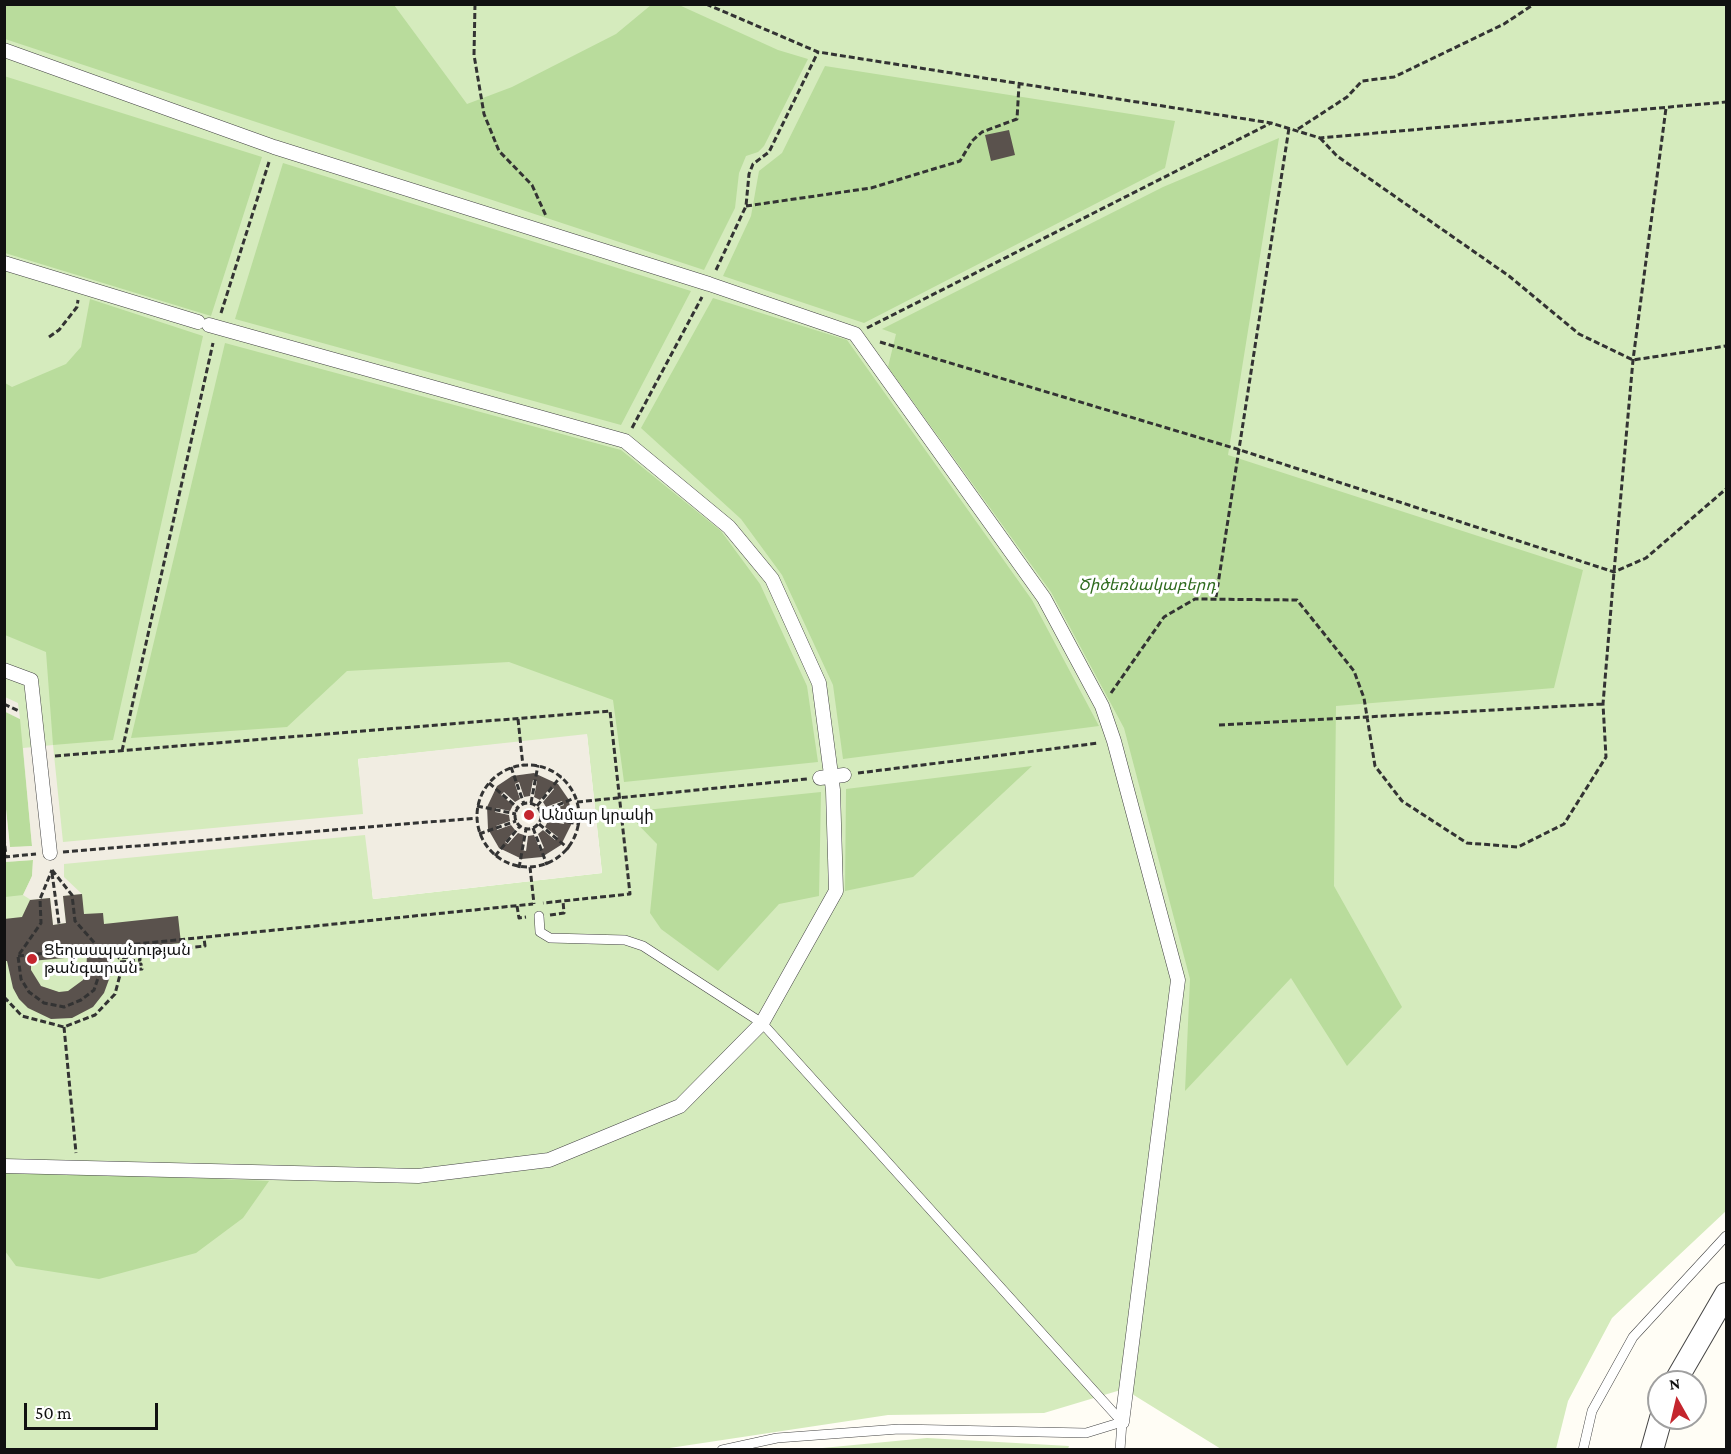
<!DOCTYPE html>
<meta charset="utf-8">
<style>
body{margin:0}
#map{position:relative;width:1731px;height:1454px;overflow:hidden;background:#fffdf5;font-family:"Crimson Pro",serif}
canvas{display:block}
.frame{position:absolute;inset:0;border:6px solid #111;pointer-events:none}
.north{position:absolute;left:1647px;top:1370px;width:60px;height:60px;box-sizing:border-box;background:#fff;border:2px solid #a0a0a0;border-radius:50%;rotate:352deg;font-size:16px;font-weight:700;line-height:24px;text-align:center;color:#111}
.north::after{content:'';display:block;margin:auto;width:21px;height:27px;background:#c4262e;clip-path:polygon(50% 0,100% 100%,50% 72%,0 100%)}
.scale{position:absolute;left:24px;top:1403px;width:134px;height:27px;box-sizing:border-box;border:3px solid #111;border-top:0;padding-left:8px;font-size:18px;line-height:21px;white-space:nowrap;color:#111;-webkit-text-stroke:4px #fff;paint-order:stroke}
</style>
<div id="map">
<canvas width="1731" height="1454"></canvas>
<div class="frame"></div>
<div class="north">N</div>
<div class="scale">50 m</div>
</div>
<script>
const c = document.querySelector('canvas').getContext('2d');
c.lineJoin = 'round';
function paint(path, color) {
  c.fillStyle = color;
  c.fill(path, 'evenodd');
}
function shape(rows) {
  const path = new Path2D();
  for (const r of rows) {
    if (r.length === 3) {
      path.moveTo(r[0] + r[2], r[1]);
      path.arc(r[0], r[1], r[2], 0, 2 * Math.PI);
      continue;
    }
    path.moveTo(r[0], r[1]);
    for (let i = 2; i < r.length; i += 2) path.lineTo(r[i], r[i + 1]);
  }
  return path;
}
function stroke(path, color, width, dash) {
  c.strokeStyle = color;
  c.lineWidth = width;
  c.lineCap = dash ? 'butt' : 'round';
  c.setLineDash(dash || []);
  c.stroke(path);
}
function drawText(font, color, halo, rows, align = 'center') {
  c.font = font + ' "Crimson Pro","Noto Sans Armenian",serif';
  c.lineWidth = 6;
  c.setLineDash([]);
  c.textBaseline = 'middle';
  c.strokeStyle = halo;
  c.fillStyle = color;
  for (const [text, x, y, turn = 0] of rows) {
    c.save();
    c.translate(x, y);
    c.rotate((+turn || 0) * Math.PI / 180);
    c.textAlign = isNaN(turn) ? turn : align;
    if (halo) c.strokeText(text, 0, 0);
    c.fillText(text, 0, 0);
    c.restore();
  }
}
paint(shape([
 [5,5,1726,5,1726,1211,1612,1318,1568,1401,1556,1449,1221,1449,1124,1389,1044,1413,888,1415,663,1449,5,1450],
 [587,735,602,873,373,899,358,759],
 [927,1438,1069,1446,1068,1449,812,1449]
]), '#d5ebbd');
paint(shape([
 [5,4,394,5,467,104,512,87,616,34,651,5,679,5,778,50,808,59,764,146,758,152,746,156,739,173,735,208,704,270,5,39],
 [825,66,1175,121,1165,168,864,323,723,276,751,216,759,171,782,153],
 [4,76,262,157,211,316,5,253],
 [1279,138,1228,455,1583,570,1554,688,1336,706,1334,886,1402,1007,1347,1066,1291,978,1185,1091,1190,979,1124,728,1051,592,888,367,896,334,882,329,1163,187],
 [283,163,691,291,621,425,235,319],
 [713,298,847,340,1032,600,1099,726,843,759,833,685,782,575,741,519,641,428],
 [90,299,203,336,113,740,53,745,46,652,5,635,5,383,12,387,66,364,81,347],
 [225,343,621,450,721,531,760,584,807,686,818,762,624,782,613,700,509,662,347,671,287,727,131,738],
 [5,712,20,719,32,846,10,848,4,790],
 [1032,766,913,877,845,891,846,789],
 [821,792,819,896,779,904,718,971,661,929,650,913,657,844,626,812],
 [33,860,32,876,23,895,5,897,5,862],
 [5,1171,269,1181,243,1218,196,1253,99,1279,16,1266,5,1251]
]), '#b9dc9c');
paint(shape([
 [5,697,18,703,20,719,6,712,5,716],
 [587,734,602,873,373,899,365,835,64,864,64,877,82,894,63,896,66,923,53,925,50,898,31,900,23,895,32,876,33,860,5,862,4,790,10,847,32,846,23,748,53,745,63,842,363,814,358,759],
 [534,773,558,784,570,803,572,823,561,845,542,857,522,859,499,848,488,829,487,807,497,786,512,776],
 [533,780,554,789,543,802,546,807,562,801,565,820,564,824,548,821,546,827,558,837,555,840,543,830,538,834,544,848,540,850,534,835,528,836,526,851,522,850,524,835,518,833,508,844,505,842,515,830,511,825,497,830,496,826,510,821,509,815,495,812,496,808,510,811,501,795,504,792,515,802,520,799,515,784,519,782,524,797,530,796],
 [530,808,537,815,534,822,529,824,522,820,521,815,523,810]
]), '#f1ede2');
paint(shape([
 [1009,130,1015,155,991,161,985,135],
 [534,773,558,784,569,800,572,823,561,845,542,857,522,859,499,848,488,829,487,807,497,786,512,776],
 [533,780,537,781,534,797,540,800,551,787,554,789,543,802,546,807,562,801,564,805,548,811,548,817,565,820,564,824,548,821,545,827,558,837,555,840,543,830,538,834,544,848,540,850,534,835,528,836,526,851,522,850,524,835,518,833,508,844,505,842,515,830,511,825,497,830,496,826,510,821,509,815,495,812,496,808,510,811,513,805,501,795,504,792,515,802,520,799,515,784,519,782,524,797,530,796],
 [82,894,84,914,103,913,104,924,178,916,181,943,111,950,111,974,104,993,93,1007,72,1018,51,1019,28,1008,19,999,13,988,7,961,4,961,4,919,22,917,30,900,50,898,53,925,66,923,63,896],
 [87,956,86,971,83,980,68,991,59,992,41,986,31,970,31,961]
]), '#5a524d');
const service = shape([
 [539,916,540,932,550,938,625,940,643,946,762,1023,1122,1422,1120,1450],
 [722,1450,777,1438,899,1429,1086,1433,1122,1422],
 [1583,1450,1592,1411,1633,1337,1726,1236]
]);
const pedestrian = shape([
 [4,50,274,147,709,284,855,334,1044,598,1102,706,1114,741,1178,980,1122,1422],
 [4,263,198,322],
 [4,670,31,680,50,853],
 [820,778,844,775],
 [4,1166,418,1176,549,1160,680,1106,762,1023,836,891,833,790,819,683,772,579,729,527,625,441,209,325]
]);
const tertiary = shape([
 [1675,1382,1726,1294],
 [1652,1450,1661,1418]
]);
stroke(service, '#444', 10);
stroke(pedestrian, '#444', 15);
stroke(tertiary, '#444', 24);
stroke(shape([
 [475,4,474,55,484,114,499,151,532,185,546,216],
 [706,4,818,52,1271,123,1320,138,1726,102],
 [1298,129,1347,97,1362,81,1394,77,1504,24,1534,4],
 [1320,138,1337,156,1509,276,1579,334,1633,360,1726,346],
 [746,206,871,188,960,161,972,141,982,132,1017,119,1019,85],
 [716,270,746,206,749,174,753,164,769,152,818,52],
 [221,313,269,162],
 [867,328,1271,123],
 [49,337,59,330,77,307,78,300],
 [880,342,1237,449,1614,572,1646,558,1726,489],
 [632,428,702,297],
 [1216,597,1289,128],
 [1111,693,1164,617,1195,599,1297,600,1354,671,1364,698,1375,766,1402,801,1467,843,1518,847,1564,824,1606,757,1603,704,1614,572,1633,360,1666,108],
 [4,704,19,711],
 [518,719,523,766],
 [1219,725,1603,704],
 [122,751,213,343],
 [55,756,610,711,630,894,543,903],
 [528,816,51],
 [511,767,524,804],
 [858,773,1099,743],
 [489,783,518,808],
 [577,802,807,779],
 [531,803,538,765],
 [528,816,13],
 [477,806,516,814],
 [537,806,561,776],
 [541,812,577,797],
 [541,818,580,824],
 [539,824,569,849],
 [533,828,547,865],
 [479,834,516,821],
 [4,837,6,857],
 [63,852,478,818],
 [495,856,520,826],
 [4,857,36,854],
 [530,867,534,904],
 [519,868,526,829],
 [52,870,72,895,75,921,99,948,101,969,94,990,81,1000,64,1007,44,1003,29,992,21,979,18,956,41,923,40,899,52,870],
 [52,873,59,924],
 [517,906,519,918,526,917],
 [550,915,564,913,563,901],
 [18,956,533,904],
 [4,997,22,1016,64,1027,95,1015,115,994,121,971,142,969,141,964,120,966,120,962,140,960,140,956,119,958,118,955,205,946,204,938],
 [64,1027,76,1153]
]), '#333', 3, [6, 3]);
stroke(service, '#fff', 9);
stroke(pedestrian, '#fff', 14);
stroke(tertiary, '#fff', 22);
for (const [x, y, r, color] of [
 [529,815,6,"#c4262e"],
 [32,959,6,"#c4262e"]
]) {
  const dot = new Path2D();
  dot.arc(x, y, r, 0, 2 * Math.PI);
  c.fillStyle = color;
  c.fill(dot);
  stroke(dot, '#fff', 2);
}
drawText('italic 16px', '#2f6b1f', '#fff', [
 ["Ծիծեռնակաբերդ",1147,585]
]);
drawText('16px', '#111', '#fff', [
 ["Անմար կրակի",541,815],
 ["Ցեղասպանության",44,950],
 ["թանգարան",44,968]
], 'left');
</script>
